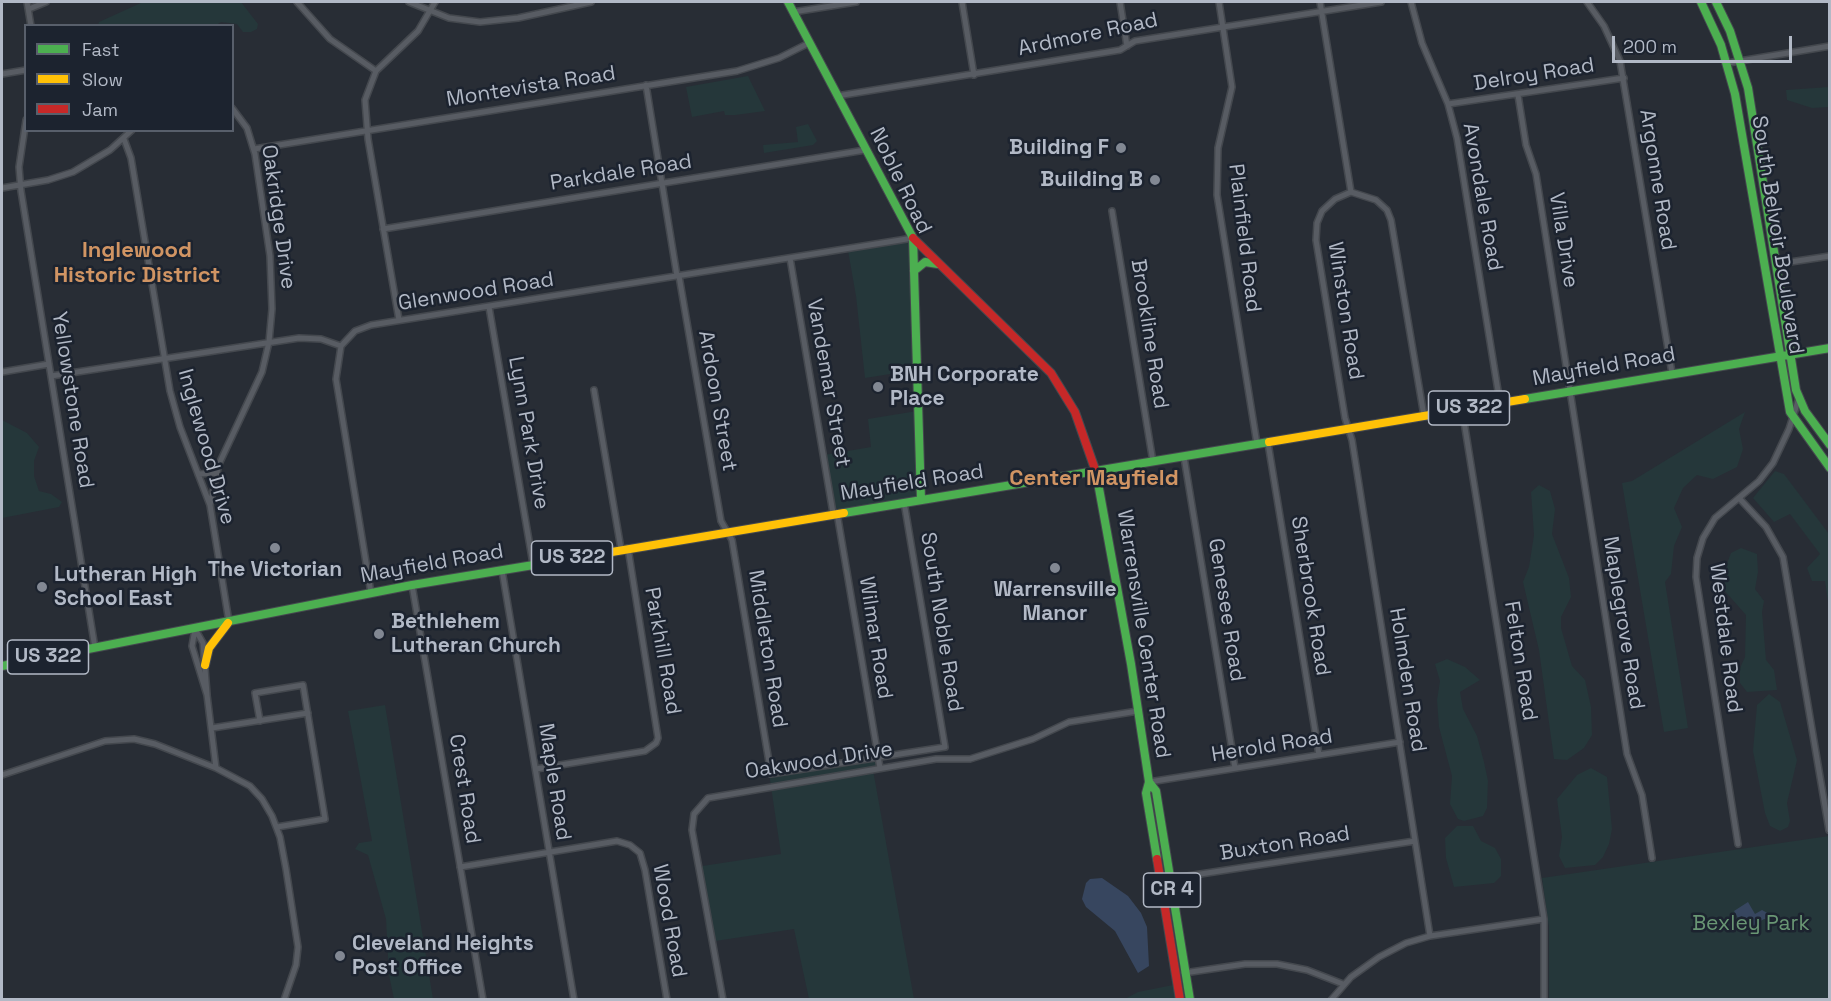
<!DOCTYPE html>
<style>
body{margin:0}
#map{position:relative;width:1831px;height:1001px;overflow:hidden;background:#282d35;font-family:"Space Grotesk",sans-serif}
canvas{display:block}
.frame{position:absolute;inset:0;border:3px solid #b2b9c6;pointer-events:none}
.legend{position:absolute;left:24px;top:24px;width:210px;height:108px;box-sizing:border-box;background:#1c232f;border:2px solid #585f6b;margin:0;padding:8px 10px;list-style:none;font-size:18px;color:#b2b9c6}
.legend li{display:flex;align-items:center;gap:12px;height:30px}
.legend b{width:30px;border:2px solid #585f6b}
.scale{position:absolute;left:1612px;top:36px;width:180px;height:27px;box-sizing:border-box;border:3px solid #b2b9c6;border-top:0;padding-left:8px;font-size:18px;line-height:21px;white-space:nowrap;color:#b2b9c6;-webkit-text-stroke:4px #1c232f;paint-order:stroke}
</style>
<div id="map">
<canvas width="1831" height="1001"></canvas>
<div class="frame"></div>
<ul class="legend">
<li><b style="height:8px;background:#4caf50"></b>Fast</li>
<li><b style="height:8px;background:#ffc107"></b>Slow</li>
<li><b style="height:8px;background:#c62828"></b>Jam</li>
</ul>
<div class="scale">200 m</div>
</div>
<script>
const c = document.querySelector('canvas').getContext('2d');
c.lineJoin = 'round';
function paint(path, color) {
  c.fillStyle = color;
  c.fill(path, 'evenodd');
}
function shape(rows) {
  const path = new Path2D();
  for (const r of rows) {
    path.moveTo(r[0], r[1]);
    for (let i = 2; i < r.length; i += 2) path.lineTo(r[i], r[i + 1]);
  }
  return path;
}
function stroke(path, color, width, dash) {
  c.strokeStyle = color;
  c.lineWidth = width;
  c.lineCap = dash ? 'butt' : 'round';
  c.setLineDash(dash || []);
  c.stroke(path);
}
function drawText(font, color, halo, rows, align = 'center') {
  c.font = font + ' "Space Grotesk",sans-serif';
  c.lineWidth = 5;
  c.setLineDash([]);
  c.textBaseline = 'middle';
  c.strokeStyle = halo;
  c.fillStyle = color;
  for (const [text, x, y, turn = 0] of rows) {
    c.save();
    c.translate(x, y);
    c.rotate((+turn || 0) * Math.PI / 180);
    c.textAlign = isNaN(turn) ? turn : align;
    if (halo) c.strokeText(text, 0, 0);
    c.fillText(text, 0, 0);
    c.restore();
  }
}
paint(shape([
 [143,2,241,2,258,24,257,29,251,32,243,32,237,24,221,22,215,26,98,25,99,22],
 [748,76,765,111,735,115,725,115,724,111,692,117,686,87],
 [1829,87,1829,107,1812,108,1787,100,1786,90],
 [808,124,817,141,813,145,764,153,763,145,798,142,796,127],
 [911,235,916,370,865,378,856,296,847,245],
 [917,411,921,500,833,513,824,455,871,447,868,419],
 [1745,412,1739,429,1743,449,1737,467,1713,479,1697,475,1683,488,1674,508,1682,527,1674,546,1671,574,1665,582,1688,728,1664,732,1622,483,1632,481],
 [2,420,27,433,39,447,34,461,34,476,39,491,51,494,62,502,59,507,2,518],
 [1775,471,1784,474,1829,534,1829,609,1825,581,1812,581,1807,568,1820,554,1790,514,1774,522,1753,498],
 [1539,485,1550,491,1555,509,1552,534,1569,578,1571,597,1561,617,1561,628,1572,666,1585,680,1591,707,1592,735,1584,748,1567,760,1554,759,1539,650,1523,582,1529,567,1534,535,1531,492],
 [1741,548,1757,554,1758,572,1755,589,1764,601,1762,612,1766,660,1774,670,1777,690,1747,692,1740,683,1740,668,1745,657,1746,615,1724,590,1726,566,1731,553],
 [1447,659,1465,667,1480,680,1460,692,1463,709,1477,736,1484,762,1488,781,1487,808,1483,816,1464,821,1458,819,1450,804,1452,776,1439,727,1437,700,1440,681,1435,664],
 [1769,694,1780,702,1797,760,1787,803,1790,821,1788,827,1780,831,1770,826,1765,813,1753,751,1757,705],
 [385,705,433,999,394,999,389,975,386,919,368,855,355,849,359,843,372,841,348,711],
 [878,758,880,768,873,770,914,999,809,999,794,929,709,942,696,867,781,854,769,773],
 [1591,768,1607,777,1612,829,1609,844,1603,857,1595,865,1565,868,1559,856,1562,837,1557,799,1577,775],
 [1457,826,1473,826,1481,841,1495,848,1501,859,1501,876,1494,883,1454,887,1446,858,1445,838],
 [1829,836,1829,998,1549,999,1549,927,1542,878],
 [1178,984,1180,1000,1123,1000,1138,992]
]), '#25373a');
paint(shape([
 [1102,878,1128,896,1141,913,1147,927,1149,966,1138,973,1115,931,1086,907,1082,899,1086,883,1090,879],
 [1748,902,1755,914,1762,910,1771,915,1770,920,1764,919,1749,928,1742,916,1738,918,1734,911]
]), '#37465f');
const street = shape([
 [27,2,31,26],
 [297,2,330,39,376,71],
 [409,2,449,18,480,22,518,18,591,2],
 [962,2,974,75],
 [1120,2,1127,46],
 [1219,2,1232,87,1218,148,1217,195,1257,444],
 [1320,2,1351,192,1335,199,1322,211,1317,223,1316,240,1345,418,1352,440,1430,936],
 [1411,2,1422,43,1448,104,1457,138,1500,403],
 [1587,2,1604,26,1620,61,1672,373],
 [29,9,46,2],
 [793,12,856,2],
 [1728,63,1830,46],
 [2,74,26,70],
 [646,85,677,276],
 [1518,95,1526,145,1536,174,1627,754,1642,795,1652,858],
 [837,96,1120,50,1135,41,1381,2],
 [1448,104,1624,78],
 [26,120,19,167,21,191,95,648],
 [124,139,131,158,170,391,180,427,210,505,229,622],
 [254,149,737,71,779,58,809,43],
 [2,188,48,180,73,172,110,150,132,130],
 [1351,192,1376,200,1387,210,1391,220,1424,416],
 [1112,211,1153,462],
 [383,229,865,150],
 [790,258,833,513],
 [1777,264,1830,256],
 [679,276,721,521,732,540,771,774,945,747,904,502],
 [489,307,533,564],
 [399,320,368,139,365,100,376,71,418,31,435,2],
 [341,346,336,379,371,593],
 [2,372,49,364],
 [51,376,299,338,321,339,341,346,355,331,371,325,913,238],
 [594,390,621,549],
 [1462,409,1544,919,1544,1000],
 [1268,443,1319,755],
 [1184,457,1235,768],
 [198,474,216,473],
 [1739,498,1766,527,1783,557,1829,830],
 [210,505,219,464,262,372,269,342,272,309,270,256,255,154,247,128,232,108],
 [837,513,880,768],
 [502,570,574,1000],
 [412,585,483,1000],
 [195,629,192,646,207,695,216,768],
 [195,629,203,643,207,694],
 [260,721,255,693,303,685,325,819,277,827],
 [212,728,308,713],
 [536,769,645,751,656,743,658,738,628,548],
 [2,775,105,741,134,739,155,744,216,768,250,786,262,799,272,816,280,837,286,869,298,947,296,965,284,1000],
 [1149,782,1400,742],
 [1738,844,1696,577,1697,558,1703,538,1715,518,1759,481,1773,463,1789,429,1799,398],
 [460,867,617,841,630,845,640,853,645,870,667,1000],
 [1168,879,1415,841],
 [1184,973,1245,964,1277,964,1307,970,1343,984],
 [723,1000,692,830,694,814,708,798,936,759,970,759,1033,739,1069,722,1138,711],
 [1331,1000,1351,977,1379,957,1406,943,1430,936,1544,919]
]);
const fast = shape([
 [788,2,913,238,921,500],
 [1701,2,1721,45,1735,94,1790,412,1830,468],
 [1716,2,1730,31,1748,88,1796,390,1805,411,1830,445],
 [914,271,925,262,938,264],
 [1525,399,1830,348],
 [1096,472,1131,664,1149,782,1146,793,1157,859],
 [844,513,1269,442],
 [2,666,412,585,582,557],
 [1149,782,1156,791,1190,1000]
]);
const slow = shape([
 [1269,442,1525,399],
 [582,557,844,513],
 [205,665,209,648,228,623]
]);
const jam = shape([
 [913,238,1051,373,1075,412,1096,472],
 [1157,859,1180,1000]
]);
stroke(street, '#44484e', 8);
stroke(fast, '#44484e', 10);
stroke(slow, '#44484e', 10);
stroke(jam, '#44484e', 10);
stroke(street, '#585c63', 5);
stroke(fast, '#4caf50', 8);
stroke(slow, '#ffc107', 8);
stroke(jam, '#c62828', 8);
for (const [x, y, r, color] of [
 [1121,148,6,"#828893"],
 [1155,180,6,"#828893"],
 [878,387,6,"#828893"],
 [275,548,6,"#828893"],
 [1055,568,6,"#828893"],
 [42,587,6,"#828893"],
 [379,634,6,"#828893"],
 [340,956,6,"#828893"]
]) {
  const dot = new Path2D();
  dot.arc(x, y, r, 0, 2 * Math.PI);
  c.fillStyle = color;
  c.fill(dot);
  stroke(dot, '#1c232f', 2);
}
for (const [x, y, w] of [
 [1469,408,81],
 [572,558,81],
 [48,657,81],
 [1172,890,57]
]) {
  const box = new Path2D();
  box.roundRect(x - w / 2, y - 17, w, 34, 4.5);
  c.fillStyle = '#1c232f';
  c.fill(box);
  stroke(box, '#b2b9c6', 1.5);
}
drawText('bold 20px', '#b2b9c6', null, [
 ["US 322",1469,408],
 ["US 322",572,558],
 ["US 322",48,657],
 ["CR 4",1172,890]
]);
drawText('21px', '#b2b9c6', '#1c232f', [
 ["Ardmore Road",1088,35,-12],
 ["Delroy Road",1534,75,-9],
 ["Montevista Road",531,87,-9],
 ["Parkdale Road",621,173,-9],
 ["Argonne Road",1657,180,81],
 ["Noble Road",900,181,64],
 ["Avondale Road",1482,197,80],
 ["Oakridge Drive",278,217,82],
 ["South Belvoir Boulevard",1777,235,81],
 ["Plainfield Road",1244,238,83],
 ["Villa Drive",1563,240,81],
 ["Glenwood Road",476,292,-9],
 ["Winston Road",1345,311,81],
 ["Brookline Road",1149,334,81],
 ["Mayfield Road",1604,367,-10],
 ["Vandemar Street",828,383,80],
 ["Yellowstone Road",72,400,81],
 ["Ardoon Street",717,401,80],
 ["Lynn Park Drive",528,433,80],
 ["Inglewood Drive",206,447,74],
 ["Mayfield Road",912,483,-9],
 ["Mayfield Road",432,564,-10],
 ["Sherbrook Road",1310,596,81],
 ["Genesee Road",1226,610,81],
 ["South Noble Road",941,622,81],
 ["Maplegrove Road",1623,623,81],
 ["Warrensville Center Road",1143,634,81],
 ["Wilmar Road",875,638,81],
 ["Westdale Road",1725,638,83],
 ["Middleton Road",767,649,81],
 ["Parkhill Road",662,651,80],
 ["Felton Road",1520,661,81],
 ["Holmden Road",1407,680,81],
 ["Herold Road",1272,746,-9],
 ["Oakwood Drive",819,761,-9],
 ["Maple Road",554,782,81],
 ["Crest Road",464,789,81],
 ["Buxton Road",1285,844,-9],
 ["Wood Road",669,921,80]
]);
drawText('bold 21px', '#b2b9c6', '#1c232f', [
 ["Building F",1109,148,"right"],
 ["Building B",1143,180,"right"],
 ["BNH Corporate",890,375],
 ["Place",890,399],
 ["The Victorian",275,570,"center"],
 ["Lutheran High",54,575],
 ["School East",54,599],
 ["Warrensville",1055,590,"center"],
 ["Manor",1055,614,"center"],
 ["Bethlehem",391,622],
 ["Lutheran Church",391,646],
 ["Cleveland Heights",352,944],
 ["Post Office",352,968]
], 'left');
drawText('21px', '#699674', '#1c232f', [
 ["Bexley Park",1751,924]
]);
drawText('bold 22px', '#d09463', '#1c232f', [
 ["Inglewood",137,251],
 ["Historic District",137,276],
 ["Center Mayfield",1094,479]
]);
</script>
